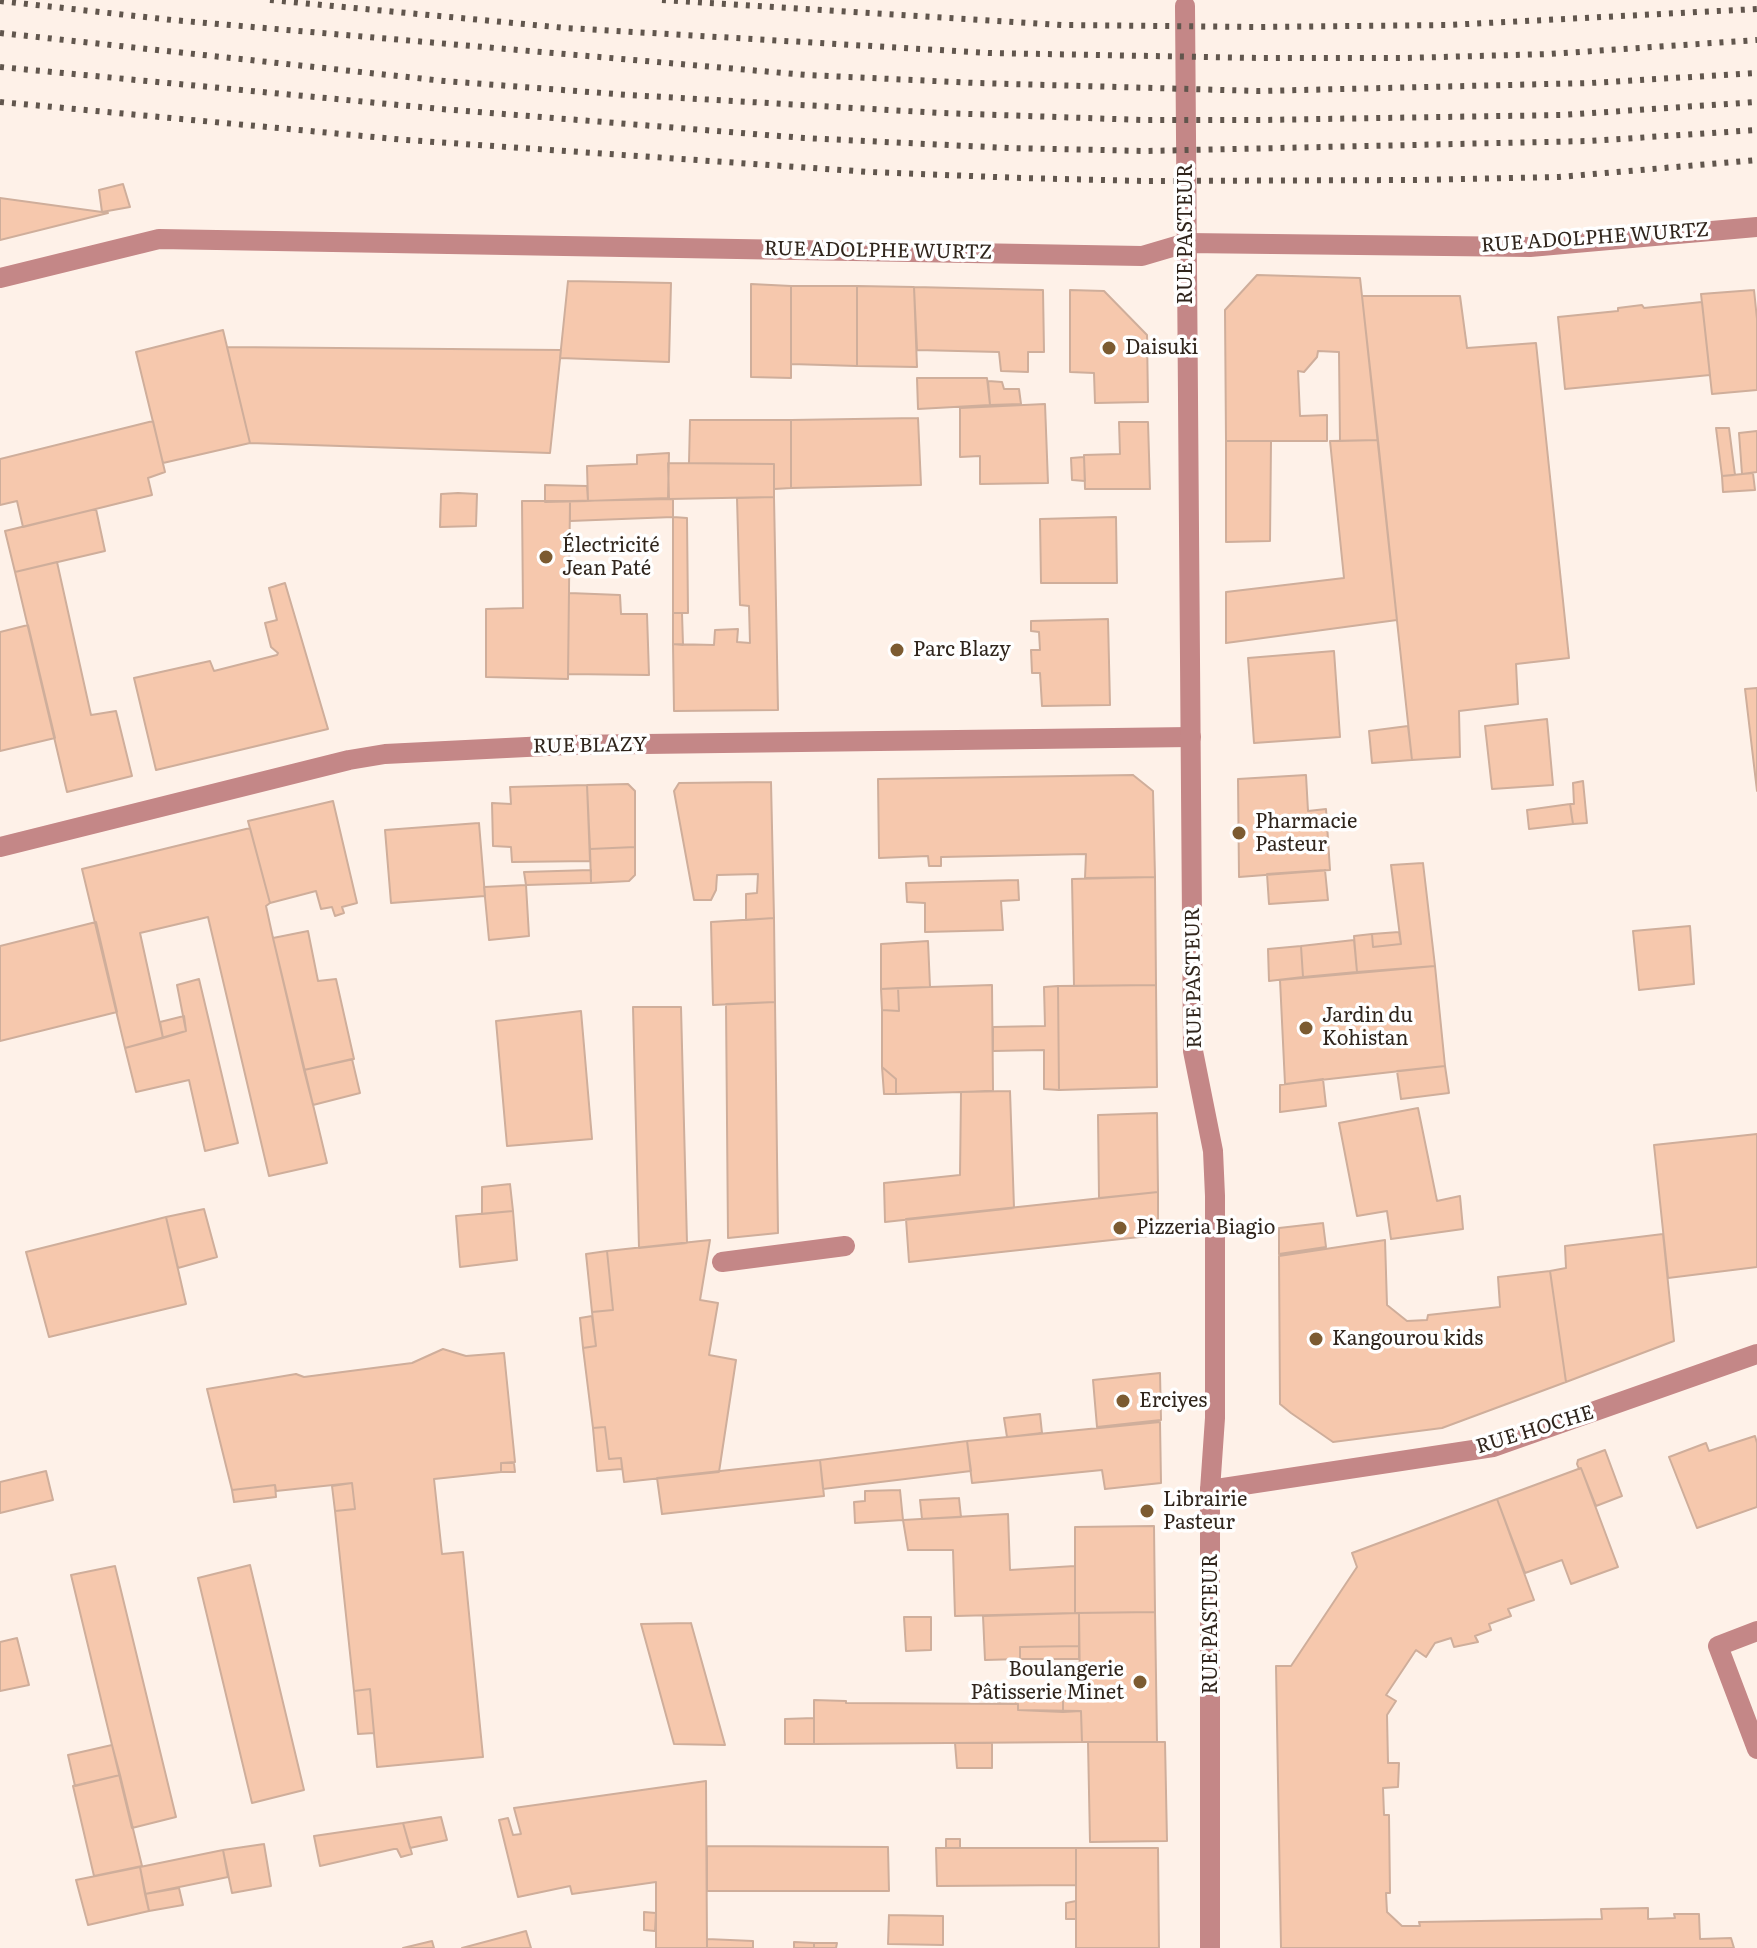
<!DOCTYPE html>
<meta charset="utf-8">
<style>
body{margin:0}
canvas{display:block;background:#fef1e8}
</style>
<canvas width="1757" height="1948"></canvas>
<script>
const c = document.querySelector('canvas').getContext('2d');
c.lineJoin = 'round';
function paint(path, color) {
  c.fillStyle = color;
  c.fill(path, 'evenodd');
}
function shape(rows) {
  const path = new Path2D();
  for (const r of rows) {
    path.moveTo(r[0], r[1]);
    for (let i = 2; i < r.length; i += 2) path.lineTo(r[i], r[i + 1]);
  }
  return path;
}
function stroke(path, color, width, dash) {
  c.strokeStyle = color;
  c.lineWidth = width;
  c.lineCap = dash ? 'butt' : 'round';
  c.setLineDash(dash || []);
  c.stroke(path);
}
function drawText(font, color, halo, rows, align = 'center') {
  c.font = font + ' Literata,serif';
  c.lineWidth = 7;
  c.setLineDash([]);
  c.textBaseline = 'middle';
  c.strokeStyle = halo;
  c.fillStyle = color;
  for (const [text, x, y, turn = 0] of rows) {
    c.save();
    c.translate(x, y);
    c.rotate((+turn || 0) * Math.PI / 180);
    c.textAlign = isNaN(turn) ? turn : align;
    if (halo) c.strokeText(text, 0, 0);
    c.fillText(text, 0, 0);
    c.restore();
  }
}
const building = shape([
 [123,184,130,207,102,212,99,190,123,184],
 [0,198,102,212,108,213,0,240,0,198],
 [1257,275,1360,278,1378,440,1340,441,1339,352,1318,351,1317,357,1304,372,1298,371,1300,416,1327,415,1327,441,1226,441,1225,310,1257,275],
 [568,281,671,283,669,362,560,358,568,281],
 [751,284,791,286,791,378,751,377,751,284],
 [791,286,857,286,857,366,791,364,791,286],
 [857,286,914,287,917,367,857,366,857,286],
 [914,287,1043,290,1044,352,1028,352,1028,372,1001,371,999,352,917,350,914,287],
 [1070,290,1104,291,1147,335,1148,402,1095,403,1094,373,1070,372,1070,290],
 [1754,290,1757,319,1757,390,1712,394,1701,294,1754,290],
 [1362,296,1460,296,1467,348,1536,343,1569,658,1516,664,1518,704,1459,711,1460,757,1412,760,1362,296],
 [1702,302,1710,375,1565,389,1558,317,1618,311,1618,308,1642,305,1644,308,1702,302],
 [223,330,250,443,163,463,136,352,223,330],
 [227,347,561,350,550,453,250,443,227,347],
 [917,378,987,378,990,405,918,409,917,378],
 [988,381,1002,382,1004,389,1019,389,1021,404,990,405,988,381],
 [1045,404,1048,483,980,484,980,456,960,457,960,408,1045,404],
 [918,418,921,485,791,488,791,420,918,418],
 [690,420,791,420,791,488,774,489,774,464,689,463,690,420],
 [153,421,165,472,148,478,152,495,23,527,17,501,0,505,0,459,153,421],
 [1119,422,1148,422,1150,489,1085,489,1084,455,1120,454,1119,422],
 [1716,428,1729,428,1735,475,1722,476,1716,428],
 [1757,431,1757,472,1742,474,1739,433,1757,431],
 [1378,440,1397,620,1226,643,1226,592,1344,578,1330,441,1378,440],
 [1226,441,1271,441,1270,541,1226,542,1226,441],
 [669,453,668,498,588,501,587,466,637,464,637,455,669,453],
 [1084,457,1085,481,1072,480,1071,458,1084,457],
 [668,463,774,464,774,497,669,499,668,463],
 [1753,473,1755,490,1723,492,1722,476,1753,473],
 [545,485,587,486,588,501,545,502,545,485],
 [458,493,477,494,476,526,440,527,441,494,458,493],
 [774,497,778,710,674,711,673,644,714,645,715,630,738,629,737,642,750,643,749,606,740,605,737,498,774,497],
 [673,499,673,517,570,521,570,501,673,499],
 [522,501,570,501,568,679,486,677,486,609,523,608,522,501],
 [96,509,105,551,15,572,5,531,96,509],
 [673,517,687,518,688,613,673,613,673,517],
 [1116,517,1117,583,1041,583,1040,519,1116,517],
 [57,562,91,715,116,711,132,776,67,792,15,572,57,562],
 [285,583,328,729,156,770,134,678,210,661,214,671,277,655,278,653,271,647,265,623,277,620,269,588,285,583],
 [569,593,620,595,621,614,647,614,649,675,568,674,569,593],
 [673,613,682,613,683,645,673,644,673,613],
 [1108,619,1110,705,1042,706,1040,673,1032,673,1031,650,1040,650,1039,632,1031,631,1031,621,1108,619],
 [28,625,55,738,0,751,0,632,28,625],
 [1334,651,1340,737,1254,743,1248,658,1334,651],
 [1757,688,1757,791,1745,689,1757,688],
 [1547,719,1553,785,1492,789,1485,726,1547,719],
 [1408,726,1412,760,1372,763,1369,731,1408,726],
 [1133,775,1153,791,1155,877,1085,878,1086,854,941,857,941,866,929,866,928,856,879,858,878,779,1133,775],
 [1306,775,1308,811,1326,809,1330,870,1239,877,1238,779,1306,775],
 [1583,781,1587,823,1573,824,1570,804,1574,804,1573,783,1583,781],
 [771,782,774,918,746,920,746,894,757,893,758,874,717,875,716,890,711,900,694,900,674,791,679,783,771,782],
 [628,784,635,791,635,847,590,849,587,785,628,784],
 [587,785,590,861,512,862,511,847,493,846,492,803,511,804,510,787,587,785],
 [333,801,357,903,342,907,344,913,335,916,332,907,321,909,316,891,270,903,248,821,333,801],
 [1570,804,1573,824,1529,829,1527,810,1570,804],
 [479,823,485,896,391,903,385,830,479,823],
 [250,828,270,903,266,906,273,938,327,1163,269,1176,208,917,140,933,163,1038,125,1048,82,869,250,828],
 [635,847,635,875,629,881,591,883,590,849,635,847],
 [1423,863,1435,966,1357,972,1354,936,1372,934,1373,947,1401,944,1391,865,1423,863],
 [591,870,591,883,526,885,524,872,591,870],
 [1325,870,1328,900,1269,904,1267,874,1325,870],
 [1155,877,1156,985,1074,986,1072,879,1155,877],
 [1018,880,1019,900,1001,901,1003,930,925,932,925,903,907,902,906,883,1018,880],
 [526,885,529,936,489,940,484,887,526,885],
 [774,918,775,1002,713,1005,711,922,774,918],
 [96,922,117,1012,0,1041,0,946,96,922],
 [1690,926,1694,984,1639,990,1633,931,1690,926],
 [308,931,318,981,336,979,354,1059,304,1070,273,938,308,931],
 [1399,932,1401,944,1373,947,1372,934,1399,932],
 [1354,940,1357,972,1303,977,1301,946,1354,940],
 [928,941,930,987,881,989,881,944,928,941],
 [1301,946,1303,977,1269,981,1268,949,1301,946],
 [1435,966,1445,1066,1285,1084,1280,980,1435,966],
 [199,979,238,1143,205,1151,189,1080,136,1092,125,1048,186,1031,177,985,199,979],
 [992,985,993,1091,896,1094,896,1079,882,1067,882,1010,899,1011,898,988,992,985],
 [1156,985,1157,1087,1059,1090,1058,986,1156,985],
 [1058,986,1059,1090,1044,1089,1044,1050,993,1051,993,1027,1045,1026,1044,987,1058,986],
 [898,988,899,1011,882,1010,881,989,898,988],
 [775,1002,778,1233,728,1238,726,1004,775,1002],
 [633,1007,681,1007,687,1243,639,1248,633,1007],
 [581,1011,592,1139,507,1146,496,1021,581,1011],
 [184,1016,186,1031,163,1038,160,1022,184,1016],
 [352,1059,360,1093,313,1105,304,1070,352,1059],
 [1445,1066,1449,1093,1401,1099,1397,1071,1445,1066],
 [882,1067,896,1079,896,1094,884,1094,882,1067],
 [1323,1079,1326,1106,1280,1112,1280,1085,1323,1079],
 [1010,1091,1014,1208,885,1222,884,1183,960,1175,961,1092,1010,1091],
 [1418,1108,1437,1201,1460,1196,1463,1229,1391,1239,1387,1211,1357,1216,1339,1123,1418,1108],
 [1157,1113,1158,1192,1099,1198,1098,1115,1157,1113],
 [1757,1134,1757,1267,1668,1278,1654,1145,1757,1134],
 [510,1184,513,1211,482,1214,482,1187,510,1184],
 [1158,1192,1158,1235,909,1262,906,1219,1158,1192],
 [204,1209,217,1257,178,1268,166,1217,204,1209],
 [513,1211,517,1260,460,1267,456,1216,513,1211],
 [166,1217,186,1304,49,1337,26,1252,166,1217],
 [1323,1223,1326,1247,1279,1254,1279,1228,1323,1223],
 [1663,1234,1674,1341,1566,1382,1550,1271,1566,1268,1565,1246,1663,1234],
 [710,1240,700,1300,718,1303,709,1355,736,1360,719,1472,624,1482,621,1458,609,1459,605,1427,593,1428,583,1348,596,1346,592,1312,613,1310,607,1251,710,1240],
 [1385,1240,1387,1305,1407,1321,1427,1320,1428,1315,1500,1307,1498,1277,1550,1271,1566,1382,1442,1428,1333,1442,1291,1413,1280,1404,1279,1256,1385,1240],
 [607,1251,613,1310,592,1312,586,1254,607,1251],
 [592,1316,596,1346,583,1348,580,1318,592,1316],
 [443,1349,466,1356,504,1353,515,1462,501,1463,501,1472,434,1479,442,1554,463,1552,483,1757,377,1767,370,1689,354,1691,335,1511,355,1509,352,1483,276,1491,275,1485,232,1490,207,1389,296,1374,304,1377,412,1363,443,1349],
 [1160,1373,1161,1420,1097,1427,1093,1380,1160,1373],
 [1040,1414,1042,1433,1007,1437,1004,1418,1040,1414],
 [1160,1422,1161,1483,1105,1489,1102,1470,972,1483,967,1441,1160,1422],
 [605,1427,609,1459,621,1458,622,1469,597,1471,593,1428,605,1427],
 [1755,1436,1757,1443,1757,1507,1697,1528,1669,1457,1706,1443,1709,1451,1755,1436],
 [967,1441,971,1471,823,1489,820,1460,967,1441],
 [1605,1450,1622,1496,1596,1506,1581,1468,1579,1469,1577,1464,1578,1460,1605,1450],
 [820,1460,824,1496,662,1514,657,1478,820,1460],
 [501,1463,514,1463,515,1472,501,1472,501,1463],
 [1581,1468,1618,1567,1571,1584,1562,1560,1525,1573,1497,1499,1581,1468],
 [46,1471,53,1500,0,1513,0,1482,46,1471],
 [352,1483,355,1509,335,1511,332,1486,352,1483],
 [275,1485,276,1497,234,1502,232,1490,275,1485],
 [900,1490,903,1520,855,1523,854,1502,865,1501,865,1491,900,1490],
 [959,1498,961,1517,922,1519,920,1500,959,1498],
 [1497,1499,1534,1600,1508,1609,1511,1616,1489,1624,1491,1630,1475,1636,1478,1642,1454,1647,1451,1638,1435,1643,1426,1657,1416,1650,1386,1695,1396,1701,1387,1715,1388,1763,1399,1763,1398,1787,1383,1788,1384,1815,1389,1815,1390,1893,1386,1893,1387,1912,1402,1926,1420,1926,1419,1922,1602,1919,1601,1909,1648,1908,1648,1919,1675,1918,1674,1914,1699,1914,1700,1939,1731,1938,1734,1948,1281,1948,1276,1666,1291,1666,1357,1567,1352,1553,1497,1499],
 [1008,1514,1010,1570,1075,1566,1075,1613,955,1616,953,1550,908,1550,903,1520,1008,1514],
 [1154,1526,1155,1612,1075,1613,1075,1527,1154,1526],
 [250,1565,304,1790,252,1803,198,1578,250,1565],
 [115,1566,176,1817,132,1828,71,1575,115,1566],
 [1155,1612,1157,1742,1082,1742,1081,1711,1063,1712,1063,1691,1080,1690,1079,1613,1155,1612],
 [1079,1613,1079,1646,1020,1647,1020,1659,985,1660,983,1616,1079,1613],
 [904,1617,931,1617,931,1650,906,1651,904,1617],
 [691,1623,725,1745,674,1744,641,1624,691,1623],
 [17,1638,29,1685,0,1691,0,1642,17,1638],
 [1079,1646,1079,1659,1020,1659,1020,1647,1079,1646],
 [370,1689,374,1733,358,1734,354,1691,370,1689],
 [998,1690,1063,1691,1063,1712,1018,1710,1018,1704,998,1703,998,1690],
 [814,1700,846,1701,846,1703,1018,1704,1018,1710,1081,1711,1082,1742,814,1744,814,1700],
 [814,1718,814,1744,785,1744,785,1719,814,1718],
 [1088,1742,1165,1742,1167,1841,1090,1842,1088,1742],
 [955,1743,992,1743,992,1768,957,1768,955,1743],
 [112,1745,120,1775,75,1786,68,1755,112,1745],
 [120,1775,142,1866,94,1876,73,1786,120,1775],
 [706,1781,707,1948,656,1948,656,1882,572,1894,570,1886,518,1897,499,1820,508,1818,513,1835,521,1834,514,1808,706,1781],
 [441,1817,447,1840,410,1848,403,1823,441,1817],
 [403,1823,412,1854,401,1857,397,1849,394,1849,320,1866,314,1836,403,1823],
 [946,1839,960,1839,960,1848,946,1848,946,1839],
 [264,1844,271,1886,232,1893,223,1850,264,1844],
 [707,1846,888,1847,889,1891,707,1891,707,1846],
 [936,1848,1076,1848,1076,1885,937,1886,936,1848],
 [1076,1848,1158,1848,1159,1948,1076,1948,1076,1848],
 [223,1850,228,1877,145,1894,140,1867,223,1850],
 [140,1867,149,1911,88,1925,76,1880,140,1867],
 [179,1888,183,1905,149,1911,145,1894,179,1888],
 [1076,1901,1076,1919,1066,1919,1066,1903,1076,1901],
 [644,1912,656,1913,655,1931,644,1930,644,1912],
 [889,1915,943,1916,943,1945,888,1944,889,1915],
 [526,1931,531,1948,462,1948,526,1931],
 [707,1939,753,1941,753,1948,707,1948,707,1939],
 [432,1941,434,1948,403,1948,432,1941],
 [794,1942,814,1943,814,1948,794,1948,794,1942],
 [814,1943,837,1943,836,1948,814,1948,814,1943]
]);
paint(building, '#f6c8ad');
stroke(building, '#cfae9b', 2);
stroke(shape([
 [722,1262,845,1246],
 [1757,1631,1718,1646,1757,1749]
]), '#c48787', 20);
stroke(shape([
 [0,278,159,239,1142,256,1186,243,1530,247,1757,227],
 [0,847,349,760,385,754,567,745,1191,737],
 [1210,1490,1493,1447,1757,1354]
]), '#c48787', 20);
stroke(shape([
 [1185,6,1193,1051,1213,1151,1215,1196,1215,1418,1210,1490,1210,1948]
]), '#c48787', 20);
stroke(shape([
 [270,0,566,28,989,53,1260,58,1405,58,1549,54,1757,40],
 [662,0,1063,25,1259,27,1448,25,1757,9],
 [0,1,172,20,807,75,976,83,1260,91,1590,83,1757,73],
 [0,33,444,81,629,95,941,113,1143,120,1261,120,1562,115,1757,102],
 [0,67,441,109,804,138,1009,148,1145,151,1589,141,1757,130],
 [0,102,406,140,870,172,1021,178,1144,181,1414,180,1559,177,1757,160]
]), '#61564d', 6, [4, 8]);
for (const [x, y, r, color] of [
 [1109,348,8,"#7c5b31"],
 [546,557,8,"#7c5b31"],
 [897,650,8,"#7c5b31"],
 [1239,833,8,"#7c5b31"],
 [1306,1028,8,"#7c5b31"],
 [1120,1228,8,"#7c5b31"],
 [1316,1339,8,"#7c5b31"],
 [1123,1401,8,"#7c5b31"],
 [1147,1511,8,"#7c5b31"],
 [1140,1682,8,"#7c5b31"]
]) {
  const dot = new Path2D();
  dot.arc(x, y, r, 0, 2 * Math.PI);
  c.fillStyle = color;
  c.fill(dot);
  stroke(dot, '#fff', 3);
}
drawText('20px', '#30251c', '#fff', [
 ["RUE PASTEUR",1186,234,-90],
 ["RUE ADOLPHE WURTZ",1595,238,-4],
 ["RUE ADOLPHE WURTZ",878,251,1],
 ["RUE BLAZY",590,746,-1],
 ["RUE PASTEUR",1194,978,-91],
 ["RUE HOCHE",1535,1430,-17],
 ["RUE PASTEUR",1211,1624,-90]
]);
drawText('20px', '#30251c', '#fff', [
 ["Daisuki",1125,348],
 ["Électricité",562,546],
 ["Jean Paté",562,569],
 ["Parc Blazy",913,650],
 ["Pharmacie",1255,822],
 ["Pasteur",1255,845],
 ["Jardin du",1322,1016],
 ["Kohistan",1322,1039],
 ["Pizzeria Biagio",1136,1228],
 ["Kangourou kids",1332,1339],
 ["Erciyes",1139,1401],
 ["Librairie",1163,1500],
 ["Pasteur",1163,1523],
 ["Boulangerie",1124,1670,"right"],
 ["Pâtisserie Minet",1124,1693,"right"]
], 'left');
</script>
